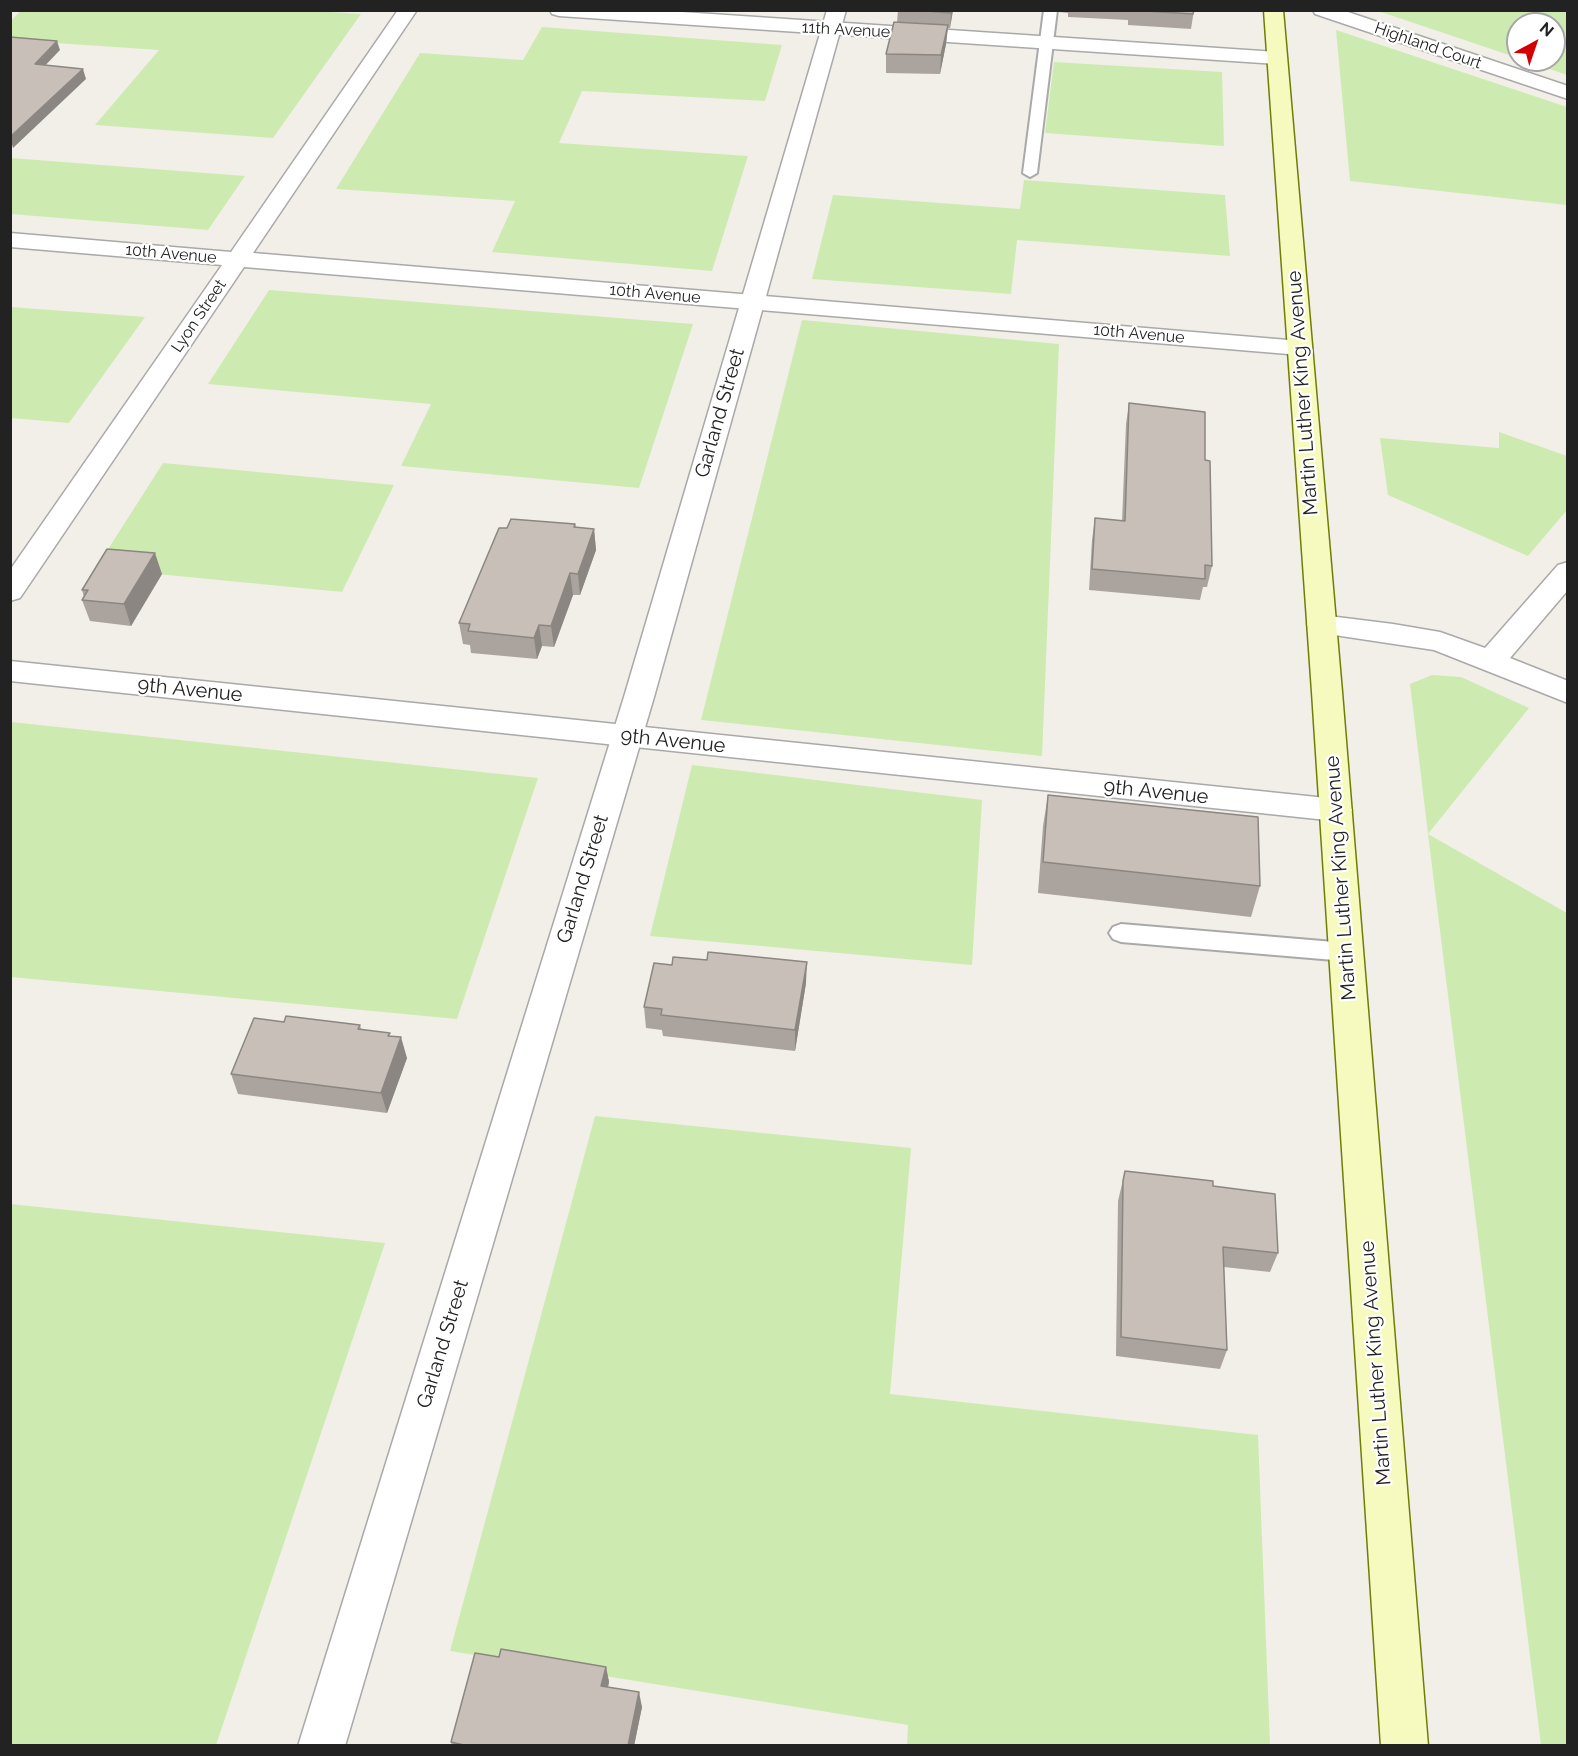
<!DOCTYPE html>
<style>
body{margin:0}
#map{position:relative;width:1578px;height:1756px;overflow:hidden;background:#f2efe9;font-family:Raleway,sans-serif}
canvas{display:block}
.frame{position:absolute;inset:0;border:12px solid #222;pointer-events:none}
.north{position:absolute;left:1506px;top:12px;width:60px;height:60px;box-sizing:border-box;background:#fff;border:2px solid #a7a7a7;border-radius:50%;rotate:40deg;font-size:16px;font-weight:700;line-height:24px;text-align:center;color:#222}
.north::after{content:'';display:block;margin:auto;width:21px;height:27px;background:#d40000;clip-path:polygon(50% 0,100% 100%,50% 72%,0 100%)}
</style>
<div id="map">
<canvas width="1578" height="1756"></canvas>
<div class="frame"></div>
<div class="north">N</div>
</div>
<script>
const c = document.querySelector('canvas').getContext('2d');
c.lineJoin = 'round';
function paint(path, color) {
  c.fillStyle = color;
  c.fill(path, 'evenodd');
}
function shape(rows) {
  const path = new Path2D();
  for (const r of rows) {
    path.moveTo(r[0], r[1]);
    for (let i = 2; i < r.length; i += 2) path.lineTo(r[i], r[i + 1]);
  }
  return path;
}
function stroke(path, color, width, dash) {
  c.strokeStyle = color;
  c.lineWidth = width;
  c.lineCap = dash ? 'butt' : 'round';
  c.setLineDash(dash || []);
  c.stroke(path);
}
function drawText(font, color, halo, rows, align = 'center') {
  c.font = font + ' Raleway,sans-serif';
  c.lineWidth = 4.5;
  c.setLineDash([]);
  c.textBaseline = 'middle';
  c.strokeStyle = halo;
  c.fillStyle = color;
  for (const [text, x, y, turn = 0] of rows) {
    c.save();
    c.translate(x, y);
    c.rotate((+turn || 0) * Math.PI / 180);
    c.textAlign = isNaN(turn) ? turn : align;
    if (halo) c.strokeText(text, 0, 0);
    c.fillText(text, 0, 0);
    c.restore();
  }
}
paint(shape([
 [21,10,302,10,361,14,273,138,95,125,159,50,11,40,10,22],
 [1378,11,1567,11,1567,75,1524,60,1554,60,1554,24,1518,24,1518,58],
 [542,27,782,45,765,101,582,91,559,143,748,156,712,271,492,252,515,201,336,189,420,53,523,60],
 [1336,30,1567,107,1567,205,1350,181],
 [1054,62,1222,72,1224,146,1045,133],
 [11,158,245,176,208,230,11,214],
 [1024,180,1225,195,1230,256,1017,240,1011,294,812,279,833,195,1020,209],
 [269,290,693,324,639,488,401,466,431,404,208,384],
 [10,307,11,307,145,317,69,423,11,418],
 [802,320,1059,344,1042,756,701,720],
 [1499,432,1567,456,1567,510,1528,556,1388,495,1380,438,1499,448],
 [163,463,394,485,342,592,96,568],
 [1432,675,1461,677,1529,708,1428,834,1567,913,1567,1745,1541,1745,1428,834,1410,684],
 [11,722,538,778,457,1019,11,977],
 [692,765,982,800,972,965,650,936],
 [595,1116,911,1148,890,1394,1258,1435,1270,1745,907,1745,908,1725,450,1651],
 [10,1204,385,1243,216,1745,11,1745]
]), '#cdebb0');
const service = shape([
 [1044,10,1057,10,1037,173,1030,177,1023,173,1044,10],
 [1121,924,1346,943,1354,946,1358,952,1354,958,1346,961,1121,942,1113,939,1109,933,1113,927,1121,924]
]);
const minor = shape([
 [398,10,417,10,253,253,1300,341,1309,343,1312,348,1309,353,1300,355,244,267,20,598,10,601,10,570,222,265,10,247,10,233,231,252,398,10],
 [550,10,652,10,1277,52,1284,54,1287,58,1284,62,1277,64,559,16,552,14,550,10],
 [1313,10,1342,10,1568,86,1568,99,1315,14,1313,10],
 [1568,562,1568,590,1510,658,1568,681,1568,703,1434,650,1321,633,1311,631,1307,624,1311,617,1321,615,1393,624,1440,632,1485,648,1558,565,1568,562],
 [10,661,1336,799,1347,802,1352,810,1347,818,1336,821,10,681,10,661]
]);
const tertiary = shape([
 [827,10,846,10,654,697,345,1746,298,1746,624,697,827,10]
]);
const secondary = shape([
 [1264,10,1283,10,1342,692,1428,1746,1381,1746,1312,692,1264,10]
]);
stroke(service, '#a9a9a9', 4);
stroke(minor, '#a9a9a9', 3);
stroke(tertiary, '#a9a9a9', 3);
stroke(secondary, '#707d05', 3);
paint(service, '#fff');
paint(minor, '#fff');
paint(tertiary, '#fff');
paint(secondary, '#f7fabf');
paint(shape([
 [898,10,953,10,950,28,948,28,946,44,940,74,886,73,886,54,897,22],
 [1058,10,1194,10,1191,29,1128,25,1128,20,1068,17,1068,13,1059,12],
 [1129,403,1205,460,1212,566,1207,587,1203,587,1200,600,1089,590,1092,540,1095,518,1122,521,1126,424],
 [575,524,576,527,594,529,596,550,580,595,573,595,554,647,542,646,537,659,471,653,470,645,463,644,459,623,507,528],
 [162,574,131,626,90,621,82,600,84,597,82,590],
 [1048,795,1260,886,1251,917,1038,893,1043,826],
 [806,983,795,1051,663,1036,662,1030,646,1028,644,1007],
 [284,1022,360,1025,361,1029,390,1036,407,1058,387,1113,238,1094,231,1074],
 [1125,1171,1213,1186,1278,1253,1270,1272,1224,1267,1227,1350,1220,1369,1116,1356,1118,1201],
 [499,1657,606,1667,609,1682,608,1687,642,1707,634,1746,452,1746,451,1742]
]), '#aba49e');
paint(shape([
 [951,10,953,10,950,28,951,13],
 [948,25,946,44,940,74,941,55],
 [57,41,60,50,38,73,35,64],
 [83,69,86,79,13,148,10,137],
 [594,529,596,550,580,595,578,574],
 [155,553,162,574,131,626,124,604],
 [570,573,573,595,554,647,551,626],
 [539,625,542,646,537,659,534,638],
 [807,962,806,983,795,1051,795,1030],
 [401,1037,407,1058,387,1113,381,1093],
 [606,1667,609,1682,605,1701,601,1686],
 [639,1692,642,1707,634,1746,628,1746]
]), '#8b8681');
const building = shape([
 [914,10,951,10,951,13,914,10],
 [1130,10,1194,10,1193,14,1130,10],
 [894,22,948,25,941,55,886,54,894,22],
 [10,37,57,41,35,64,83,69,10,137,10,37],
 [1129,403,1205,412,1205,460,1210,461,1212,566,1205,565,1205,579,1092,569,1095,518,1125,521,1129,403],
 [511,519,575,524,574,527,594,529,578,574,570,573,551,626,539,625,534,638,468,631,470,624,459,623,499,528,507,528,511,519],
 [107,549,155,553,124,604,82,600,88,590,82,590,107,549],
 [1048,795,1258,817,1260,886,1043,862,1048,795],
 [708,952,807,962,795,1030,661,1015,662,1009,644,1007,654,963,672,965,673,957,707,960,708,952],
 [286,1016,360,1025,358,1029,390,1033,388,1036,401,1037,381,1093,231,1074,254,1018,284,1022,286,1016],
 [1125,1171,1213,1181,1213,1186,1275,1194,1278,1253,1223,1247,1227,1350,1121,1337,1123,1181,1125,1171],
 [501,1649,606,1667,601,1686,639,1692,628,1746,468,1746,451,1742,475,1653,499,1657,501,1649]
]);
paint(building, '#c7bfb8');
stroke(building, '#8b8681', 1.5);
drawText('16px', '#222', '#fff', [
 ["11th Avenue",846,30,3],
 ["Highland Court",1428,46,19],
 ["10th Avenue",171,254,5],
 ["10th Avenue",655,294,5],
 ["Lyon Street",199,316,-56],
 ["10th Avenue",1139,334,5]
]);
drawText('20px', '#222', '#fff', [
 ["Martin Luther King Avenue",1303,393,-94],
 ["Garland Street",720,413,-74],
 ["9th Avenue",190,690,6],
 ["9th Avenue",673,741,6],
 ["9th Avenue",1156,792,6],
 ["Martin Luther King Avenue",1341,878,-94],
 ["Garland Street",583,879,-73],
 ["Garland Street",443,1344,-73],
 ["Martin Luther King Avenue",1376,1363,-94]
]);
</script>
